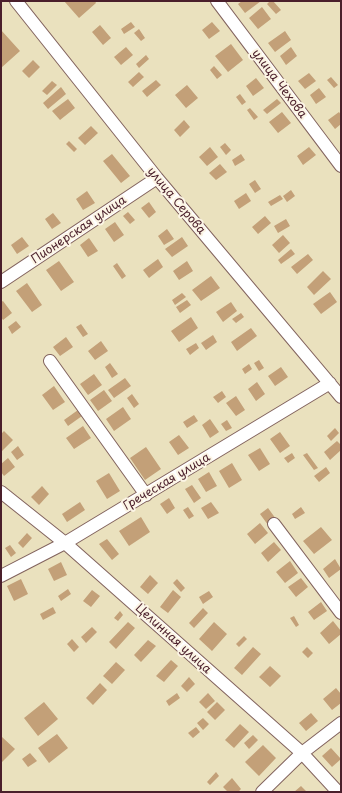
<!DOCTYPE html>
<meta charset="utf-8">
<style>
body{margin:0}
#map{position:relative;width:342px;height:793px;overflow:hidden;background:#eae1be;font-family:"Playpen Sans",sans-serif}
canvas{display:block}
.frame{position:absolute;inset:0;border:2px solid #4a1f2b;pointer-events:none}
</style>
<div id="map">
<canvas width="342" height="793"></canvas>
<div class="frame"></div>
</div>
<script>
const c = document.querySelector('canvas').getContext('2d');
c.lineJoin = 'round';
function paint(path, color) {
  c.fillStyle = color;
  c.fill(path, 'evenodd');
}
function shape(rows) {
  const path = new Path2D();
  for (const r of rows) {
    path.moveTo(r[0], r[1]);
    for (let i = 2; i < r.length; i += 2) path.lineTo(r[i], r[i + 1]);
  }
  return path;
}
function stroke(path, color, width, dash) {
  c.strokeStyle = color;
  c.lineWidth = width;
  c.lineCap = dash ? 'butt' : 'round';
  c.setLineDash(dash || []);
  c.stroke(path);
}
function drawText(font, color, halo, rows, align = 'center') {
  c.font = font + ' "Playpen Sans",sans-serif';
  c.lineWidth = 4;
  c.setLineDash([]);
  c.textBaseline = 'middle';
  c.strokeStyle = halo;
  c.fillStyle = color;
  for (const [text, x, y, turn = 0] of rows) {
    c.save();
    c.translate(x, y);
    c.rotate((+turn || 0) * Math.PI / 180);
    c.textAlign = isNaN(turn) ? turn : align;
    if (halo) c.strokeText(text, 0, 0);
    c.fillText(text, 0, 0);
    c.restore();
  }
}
paint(shape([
 [64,1,95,1,96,3,79,18],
 [242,1,261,1,245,13,238,4],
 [270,1,273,1,281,10,276,14,267,4],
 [262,7,271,19,258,29,249,18],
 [131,22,135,27,124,34,121,29],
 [212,22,220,31,209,39,202,30],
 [100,25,111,38,103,45,92,32],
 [139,29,145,38,141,41,134,33],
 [1,30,20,51,1,68],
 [285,31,291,40,275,52,268,43],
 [231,44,243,60,228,72,215,56],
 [126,47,133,55,121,65,114,57],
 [291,47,297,56,286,65,280,56],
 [146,55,149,59,139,68,136,64],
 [33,60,40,67,29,78,22,71],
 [214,66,222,75,217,79,210,70],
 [139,72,144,77,133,87,128,82],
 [309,73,316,81,305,89,298,81],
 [331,77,338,85,334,88,327,80],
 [256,78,264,88,253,96,246,86],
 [156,80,161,85,147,97,142,91],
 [52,81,57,85,47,95,42,91],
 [187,85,198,98,186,108,175,95],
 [61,87,66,94,48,109,43,103],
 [319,88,326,97,316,104,310,95],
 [240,94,246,102,242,105,236,97],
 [68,99,75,108,60,120,52,111],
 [277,99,281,103,267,114,263,110],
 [250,108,258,117,254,120,247,110],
 [282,112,291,123,278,133,269,122],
 [339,112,341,115,341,124,335,129,328,120],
 [184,120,190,127,180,137,174,130],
 [91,126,98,133,85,145,78,138],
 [69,141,77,149,74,152,66,144],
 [225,143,231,150,226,155,220,147],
 [210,147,218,157,207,166,199,157],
 [309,147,316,155,303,165,297,156],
 [112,154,130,176,121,183,103,161],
 [241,154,245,160,235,166,232,160],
 [220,164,227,172,216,180,209,173],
 [255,180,261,189,255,193,249,184],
 [291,190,295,196,287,202,283,196],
 [87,191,95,203,83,210,76,199],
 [246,193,251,201,239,209,234,201],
 [280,195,283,199,271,206,268,202],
 [149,202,156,212,149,218,141,208],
 [128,212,135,220,130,224,123,216],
 [53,213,61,223,52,229,45,219],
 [265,216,271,223,258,234,252,227],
 [286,219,290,226,278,233,274,226],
 [115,222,124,235,114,242,105,229],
 [167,229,174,239,164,245,158,236],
 [283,235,290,243,279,253,272,245],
 [22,237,29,246,17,254,11,245],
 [182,237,188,246,172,257,165,249],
 [89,238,98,251,88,257,80,245],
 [291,249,295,254,281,264,278,260],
 [308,254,313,260,297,274,291,267],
 [158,259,163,267,149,278,143,270],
 [59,261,74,282,61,291,46,270],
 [187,261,193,271,179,280,173,271],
 [117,263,126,276,122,279,113,266],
 [323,271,331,279,314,295,307,287],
 [211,276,220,288,201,301,192,290],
 [27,283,42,305,32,312,16,291],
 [330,292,337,302,321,314,313,304],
 [182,293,186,297,175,305,172,300],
 [187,300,191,305,180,313,176,307],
 [3,301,12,313,3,320,1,317,1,302],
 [231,302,237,311,223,322,216,312],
 [241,313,244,317,236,323,232,319],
 [191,317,198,328,179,342,171,331],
 [16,321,21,327,12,334,8,327],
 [81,324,88,334,83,337,76,327],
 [251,328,257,336,237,351,231,342],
 [213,335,217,342,206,350,201,343],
 [66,337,73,347,60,356,53,347],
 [101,341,108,351,95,360,88,351],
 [196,343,199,348,190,355,186,349],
 [259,360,264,368,259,371,254,363],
 [110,363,118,374,112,378,105,367],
 [249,364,252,369,245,374,242,369],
 [281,367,288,377,275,386,268,376],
 [94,374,102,385,88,395,80,384],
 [125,378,131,386,114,398,108,390],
 [257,382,265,394,256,401,248,389],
 [54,386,65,402,53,410,42,395],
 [104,390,112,401,98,411,90,400],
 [222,391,226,397,218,403,213,397],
 [132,394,139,404,134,408,127,398],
 [236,396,245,410,236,416,226,403],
 [123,407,131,419,114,431,106,419],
 [78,410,82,416,68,426,64,420],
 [194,415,198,421,187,428,183,422],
 [210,419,219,432,210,438,202,425],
 [227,420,232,428,226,431,221,424],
 [83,426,91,438,74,449,66,438],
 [335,428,339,433,331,441,327,436],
 [4,431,13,440,1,452,1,434],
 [280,432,290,446,280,453,270,439],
 [179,435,189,448,178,455,169,442],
 [337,441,341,445,341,450,330,460,324,452],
 [18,446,24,455,17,460,11,452],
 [146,447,161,469,145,480,130,458],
 [260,448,270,464,259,471,248,455],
 [292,453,295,458,288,463,284,458],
 [307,453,318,468,314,470,303,455],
 [8,458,15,467,4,476,1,472,1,464],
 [232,463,242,480,229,488,219,471],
 [326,467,330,473,319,482,314,476],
 [209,472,217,486,206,492,198,479],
 [109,473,120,491,107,499,96,481],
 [192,485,201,498,194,503,185,489],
 [42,486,49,494,39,505,31,497],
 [169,498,175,508,167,514,160,504],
 [80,502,85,510,67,522,62,514],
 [211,502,219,513,208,519,201,508],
 [188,507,194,516,189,519,183,510],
 [301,507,305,513,295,519,292,514],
 [268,508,276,519,268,525,260,514],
 [141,517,150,532,129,546,119,531],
 [260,523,268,533,255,544,247,534],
 [321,527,332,540,314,554,303,541],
 [27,533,32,538,23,548,18,543],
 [107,539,119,554,112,560,99,544],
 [274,542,281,550,268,562,261,553],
 [10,545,16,553,11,557,5,548],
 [335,559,341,569,329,578,323,569],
 [290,561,298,573,285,583,276,572],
 [61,562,67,575,54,581,48,569],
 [150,575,158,583,148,594,140,587],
 [301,578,308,587,296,597,288,587],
 [21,579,28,594,14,601,7,586],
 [177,579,185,588,181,592,173,583],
 [68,589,71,594,61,601,58,596],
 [92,590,100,596,91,607,83,601],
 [173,590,181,597,168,613,160,607],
 [209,591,213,597,203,604,199,597],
 [321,602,327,611,314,620,308,612],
 [53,607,56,613,43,620,40,614],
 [203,608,208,613,194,628,189,623],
 [120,611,123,615,118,621,114,618],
 [294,616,299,625,296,627,290,618],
 [333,621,341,631,341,634,329,644,320,633],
 [128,622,135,628,116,649,109,642],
 [214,622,227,634,212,651,199,639],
 [92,627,97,632,86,643,81,637],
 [244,636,247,639,239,647,236,644],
 [72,639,79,647,74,652,67,644],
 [148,640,156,646,141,662,134,655],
 [253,647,261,654,242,675,234,668],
 [307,647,313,653,308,658,302,652],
 [171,660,178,666,164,682,156,676],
 [116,662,125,670,112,684,103,676],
 [270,666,281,676,270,687,259,677],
 [189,677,195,684,187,692,181,686],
 [100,683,107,690,93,705,86,698],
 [336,688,341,694,341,703,332,710,323,699],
 [177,693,180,698,169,706,166,701],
 [208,693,215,701,206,709,199,702],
 [44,702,58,719,38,736,24,718],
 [217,702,225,710,215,720,207,712],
 [311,713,318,721,306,731,299,723],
 [203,718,209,724,203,730,197,723],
 [240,724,249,732,234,748,225,740],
 [196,727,200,732,193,738,188,733],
 [57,734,68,748,49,763,38,748],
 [253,735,258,740,249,749,244,743],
 [2,737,15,749,1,763,1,738],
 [263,745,276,758,259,776,245,762],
 [331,748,341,759,332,767,322,756],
 [30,753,37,761,28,767,22,759],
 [216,772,219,776,210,785,207,782],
 [232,778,241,789,238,792,228,792,223,787],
 [301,786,307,792,294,792]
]), '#c3a078');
const minor = shape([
 [16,1,157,178,341,397],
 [217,1,341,166],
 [1,282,157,178],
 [50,361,146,495],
 [1,492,65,543,302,753,338,792],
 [274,524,341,613],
 [1,576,65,543,330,383],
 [262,792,302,753,341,723]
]);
stroke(minor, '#82635e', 14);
stroke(minor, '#fff', 12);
drawText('12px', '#4a1f2b', '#fcf5e5', [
 ["улица Чехова",279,84,53],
 ["улица Серова",176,201,50],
 ["Пионерская улица",79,230,-34],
 ["Греческая улица",167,482,-31],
 ["Целинная улица",173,639,42]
]);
</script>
